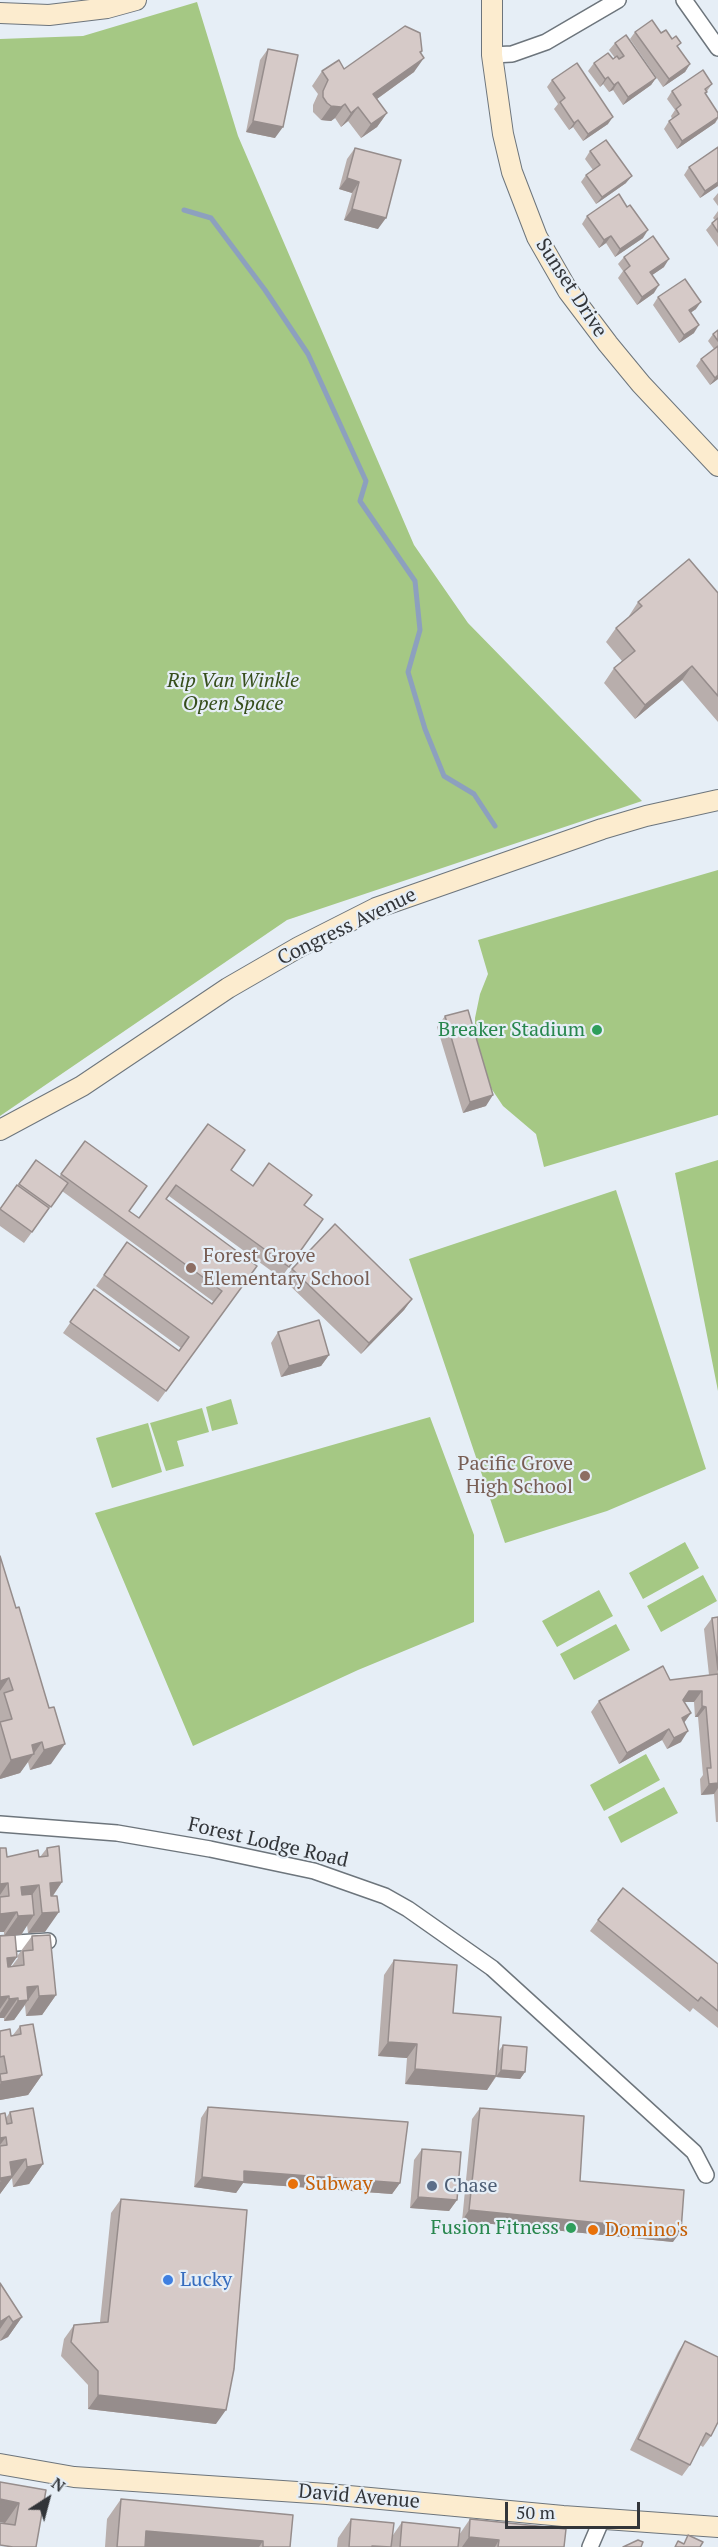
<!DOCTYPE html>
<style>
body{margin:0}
#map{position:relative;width:718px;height:2547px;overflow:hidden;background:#e6eef6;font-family:"PT Serif",serif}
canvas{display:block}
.north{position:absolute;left:18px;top:2469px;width:60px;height:60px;-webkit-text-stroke:4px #e6eef6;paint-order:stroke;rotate:36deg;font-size:16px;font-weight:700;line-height:24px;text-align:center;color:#323539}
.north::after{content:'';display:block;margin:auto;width:21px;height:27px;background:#323539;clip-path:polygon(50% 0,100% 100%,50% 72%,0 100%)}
.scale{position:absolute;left:505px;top:2502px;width:135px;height:27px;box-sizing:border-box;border:3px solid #323539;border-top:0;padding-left:8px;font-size:18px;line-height:21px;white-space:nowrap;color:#323539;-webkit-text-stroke:4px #e6eef6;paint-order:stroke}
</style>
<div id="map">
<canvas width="718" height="2547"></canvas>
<div class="north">N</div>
<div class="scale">50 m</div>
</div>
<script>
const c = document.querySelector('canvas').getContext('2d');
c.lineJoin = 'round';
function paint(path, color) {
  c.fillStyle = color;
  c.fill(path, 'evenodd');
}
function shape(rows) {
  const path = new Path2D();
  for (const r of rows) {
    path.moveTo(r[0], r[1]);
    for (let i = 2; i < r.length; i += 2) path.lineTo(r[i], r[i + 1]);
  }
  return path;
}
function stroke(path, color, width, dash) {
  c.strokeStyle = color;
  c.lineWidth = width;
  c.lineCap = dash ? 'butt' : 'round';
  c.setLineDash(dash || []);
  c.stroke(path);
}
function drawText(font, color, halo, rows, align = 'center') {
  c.font = font + ' "PT Serif",serif';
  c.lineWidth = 4.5;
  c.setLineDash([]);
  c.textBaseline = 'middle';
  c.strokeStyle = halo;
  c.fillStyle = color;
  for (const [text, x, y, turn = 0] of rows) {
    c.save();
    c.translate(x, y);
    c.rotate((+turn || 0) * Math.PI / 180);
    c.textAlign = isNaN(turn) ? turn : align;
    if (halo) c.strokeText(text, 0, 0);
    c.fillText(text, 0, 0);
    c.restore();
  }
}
paint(shape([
 [197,2,238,136,414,545,468,623,642,801,287,920,0,1116,0,39,83,36],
 [718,870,718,1115,544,1167,536,1134,503,1106,485,1079,475,1043,475,1018,480,994,488,974,478,940],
 [718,1160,718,1391,675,1173],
 [616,1190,706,1469,607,1511,505,1543,409,1259],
 [231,1399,238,1424,212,1431,206,1407],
 [202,1408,209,1432,177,1441,184,1466,166,1471,150,1423],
 [430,1417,474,1535,474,1622,358,1670,193,1746,95,1513],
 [148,1423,162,1472,112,1488,96,1438],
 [685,1542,699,1568,643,1599,629,1573],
 [703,1575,717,1601,661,1632,647,1606],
 [599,1590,613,1616,557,1647,542,1621],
 [616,1624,630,1650,574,1680,560,1654],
 [646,1754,660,1780,604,1811,590,1785],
 [664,1787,678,1813,621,1843,608,1817]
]), '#a5c884');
stroke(shape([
 [184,210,211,218,265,290,308,354,366,481,360,501,415,581,420,630,408,672,425,729,444,776,474,794,495,826]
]), '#8da0be', 5);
const street = shape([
 [684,0,718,48],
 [492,55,512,54,546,42,618,0],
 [0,1824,117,1833,210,1849,314,1871,385,1896,408,1909,492,1968,694,2152,706,2175],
 [0,1944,48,1941],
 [590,2547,602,2519]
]);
const secondary = shape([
 [492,0,492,55,503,134,512,172,537,237,568,291,608,344,641,384,718,466],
 [0,13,49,15,107,8,136,0],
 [0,1130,82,1086,228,988,299,947,376,908,602,829,646,816,718,800],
 [0,2464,74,2477,327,2494,563,2516,718,2527]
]);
stroke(street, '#6d757c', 18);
stroke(secondary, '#6d757c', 22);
stroke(street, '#fff', 15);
stroke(secondary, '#fceccf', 20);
paint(shape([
 [635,32,661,33,678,47,690,64,685,72,663,87,630,39],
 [615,43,656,78,651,85,623,105,613,90,609,92,603,84,600,87,588,71,594,63,613,59,615,58,609,50],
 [268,49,275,138,246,132,260,60],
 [422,51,414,72,377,99,387,113,377,127,361,138,348,121,341,127,335,118,331,121,321,120,313,112,313,105,318,94,312,86,322,71,344,69],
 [552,80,608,124,583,141,573,127,569,130,554,109,558,104,547,87],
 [712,84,705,94,718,113,718,119,715,123,677,149,664,129,669,121,672,119,671,116,675,110,667,99,672,91],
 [718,147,718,186,700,198,684,175,689,167],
 [355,148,378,229,344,220,352,193,339,189,347,159],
 [590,151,626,183,596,204,581,182,586,175,593,170,585,159],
 [718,193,718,206,713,199],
 [718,211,718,247,706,230,712,223,715,220,713,218],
 [587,216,643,238,615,257,606,243,599,248,582,224],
 [624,257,664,267,652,275,654,293,637,305,618,278,623,271,618,264],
 [658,297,696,309,690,313,694,333,679,343,653,305],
 [718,330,718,379,710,385,696,366,701,359,714,349,708,341,713,334],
 [718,593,718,722,682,680,635,719,604,683,614,668,622,661,606,642,616,628,629,617,629,616,638,602],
 [445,1016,486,1106,463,1113,437,1027],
 [208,1124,231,1170,253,1186,304,1205,323,1219,281,1278,169,1196,166,1199,257,1266,158,1402,63,1333,94,1289,179,1351,181,1348,96,1286,127,1242,212,1304,214,1302,62,1191,24,1243,0,1226,0,1209,36,1160,59,1177,85,1141,129,1211,139,1218],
 [292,1269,412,1299,404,1310,361,1354,284,1280],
 [278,1332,329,1355,321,1366,281,1377,271,1343],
 [0,1556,51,1764,30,1770,28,1762,20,1773,0,1779],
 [718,1617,718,1822,716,1822,714,1794,701,1795,700,1779,703,1775,698,1717,695,1717,694,1702,684,1702,691,1713,684,1723,681,1742,667,1749,662,1740,619,1764,591,1712,599,1701,670,1680,709,1675,704,1629,712,1618],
 [0,1848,7,1857,40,1857,47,1848,62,1882,53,1896,45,1932,28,1933,27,1925,21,1935,15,1935,11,1966,12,1966,18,1958,18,1955,32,1936,56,1995,42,2015,26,2016,25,2005,14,2020,4,2021,4,2018,0,2018,0,1936,4,1936,4,1932,0,1932],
 [598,1920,718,1964,718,2028,693,2008,690,2012,590,1931],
 [394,1960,498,2052,503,2045,525,2072,520,2079,496,2077,487,2090,405,2084,407,2058,378,2056,384,1975],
 [20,2026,42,2075,28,2095,0,2100,0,2031,11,2036,13,2035],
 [208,2107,400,2183,392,2194,243,2183,236,2193,194,2187,201,2118],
 [480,2108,580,2181,673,2242,462,2221,472,2119],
 [10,2112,43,2164,29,2184,13,2187,12,2178,11,2179,0,2194,0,2114,6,2118],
 [422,2149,457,2200,449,2211,410,2208,414,2160],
 [121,2199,216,2424,88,2409,88,2385,61,2356,64,2339,74,2325,100,2322,111,2213],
 [0,2283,22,2317,8,2337,0,2341],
 [685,2341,711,2436,703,2447,700,2445,690,2465,682,2476,630,2450,678,2352],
 [0,2482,46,2490,36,2547,5,2524,5,2523,0,2522],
 [121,2499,290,2547,105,2547,107,2519],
 [351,2519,393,2535,402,2522,459,2535,470,2519,564,2547,337,2547,338,2538]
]), '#b8aeac');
paint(shape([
 [424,58,414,72,363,109,373,94],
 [690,64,685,72,663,87,669,79],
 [608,77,603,84,600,87,605,79],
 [656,78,651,85,623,105,628,97],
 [618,82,613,90,609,92,614,85],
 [345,104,335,118,331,121,321,120,331,106],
 [358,107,348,121,341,127,351,113],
 [387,113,377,127,361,138,371,124],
 [613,117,608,124,583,141,588,134],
 [718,117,715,123,677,149,682,141],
 [578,120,573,127,569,130,574,123],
 [253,121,283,127,275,138,246,132],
 [632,176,626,183,596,204,602,197],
 [347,178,359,182,352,193,339,189],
 [718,182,718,186,700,198,705,191],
 [352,209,386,218,378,229,344,220],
 [648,230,643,238,615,257,620,249],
 [611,236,606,243,599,248,604,240],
 [669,259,664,267,645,280,650,272],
 [659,285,654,293,637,305,642,297],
 [701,302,696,309,683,318,689,310],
 [699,325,694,333,679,343,684,335],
 [718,375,718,379,710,385,715,378],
 [692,666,682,680,635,719,645,705],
 [493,1095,486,1106,463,1113,470,1102],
 [412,1299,404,1310,361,1354,369,1343],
 [329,1355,321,1366,281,1377,289,1366],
 [9,1678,0,1691,0,1681],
 [689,1691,702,1691,694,1702,681,1702],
 [702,1706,706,1707,698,1717,695,1717],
 [691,1713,683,1724,682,1718],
 [669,1729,662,1740,619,1764,627,1753],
 [688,1731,681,1742,667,1749,674,1738],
 [42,1742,20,1773,0,1779,0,1776,11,1760,32,1745],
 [65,1744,51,1764,30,1770,44,1750],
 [718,1783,718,1788,714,1794,701,1795,709,1784],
 [62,1882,49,1901,50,1883],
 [8,1883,0,1895,0,1884],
 [39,1885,25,1905,7,1906,21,1887],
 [17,1912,4,1932,0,1932,0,1914],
 [59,1912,45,1932,28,1933,42,1913],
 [34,1915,21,1935,4,1936,18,1916],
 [17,1957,3,1977,7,1958],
 [38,1986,14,2020,4,2021,27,1987],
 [56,1995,42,2015,26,2016,39,1996],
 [9,1996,0,2009,0,1997],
 [18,1998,4,2018,0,2018,0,2013,9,1999],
 [388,2042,417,2044,407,2058,378,2056],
 [415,2069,496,2076,487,2090,405,2084],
 [501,2070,525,2072,520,2079,496,2077],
 [42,2075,28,2095,0,2100,0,2084,1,2082],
 [6,2137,0,2145,0,2138],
 [26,2159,12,2178,11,2179,0,2194,0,2176,10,2162],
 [43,2164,29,2184,13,2187,27,2167],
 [244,2171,400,2183,392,2194,243,2183,236,2193,194,2187,202,2177],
 [418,2197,457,2200,449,2211,410,2208],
 [469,2210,681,2231,673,2242,462,2221],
 [9,2316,0,2329,0,2322],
 [22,2317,8,2337,0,2341,13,2322],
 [98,2395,226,2410,216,2424,88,2409],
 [0,2499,19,2503,5,2523,0,2522],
 [146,2531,263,2541,259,2547,135,2547],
 [469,2537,499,2540,495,2547,462,2547]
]), '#968d8c');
const building = shape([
 [652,20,661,33,666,30,672,39,676,36,681,43,677,46,690,64,669,79,635,32,652,20],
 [405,26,420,33,422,51,420,52,424,58,373,94,387,113,371,124,358,107,351,113,345,104,341,107,331,106,327,103,323,97,323,91,328,80,322,71,339,60,344,69,405,26],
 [626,35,656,78,628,97,618,82,614,85,608,77,605,79,594,63,608,53,613,59,617,56,619,59,624,56,615,43,626,35],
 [268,49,298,55,283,127,253,121,268,49],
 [577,63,613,117,588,134,578,120,574,123,560,102,565,98,552,80,577,63],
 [703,70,712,84,705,89,707,92,705,93,718,113,718,117,682,141,669,121,679,114,676,109,681,105,672,91,703,70],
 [606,140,632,176,602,197,586,175,600,165,590,151,606,140],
 [718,147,718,182,705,191,689,167,718,147],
 [355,148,401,160,386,218,352,209,359,182,347,178,355,148],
 [619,194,627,207,630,205,648,230,620,249,611,236,604,240,587,216,619,194],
 [718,218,718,232,712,223,718,218],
 [653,236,669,259,650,272,659,285,642,297,624,271,630,266,624,257,653,236],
 [685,279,701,302,689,310,699,325,684,335,658,297,685,279],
 [718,330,718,341,713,334,718,330],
 [718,346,718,375,715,378,701,359,718,346],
 [689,559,718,593,718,696,692,666,645,705,614,668,635,651,616,628,642,606,638,602,689,559],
 [468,1010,493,1095,470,1102,445,1016,468,1010],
 [208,1124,245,1150,231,1170,253,1186,269,1163,312,1195,304,1205,323,1219,289,1267,176,1185,166,1199,257,1266,166,1391,70,1322,94,1289,179,1351,189,1337,104,1275,127,1242,212,1304,222,1291,61,1174,85,1141,147,1186,129,1211,139,1218,208,1124],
 [36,1160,68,1183,51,1207,19,1184,36,1160],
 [17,1185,49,1208,32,1232,0,1209,17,1185],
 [335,1224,412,1299,369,1343,292,1269,335,1224],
 [319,1320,329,1355,289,1366,278,1332,319,1320],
 [0,1556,16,1608,19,1607,49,1708,54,1707,65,1744,44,1750,42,1742,32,1745,34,1754,11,1760,0,1722,12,1719,4,1693,13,1690,9,1678,0,1681,0,1556],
 [718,1617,718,1670,712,1618,718,1617],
 [663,1666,670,1680,718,1674,718,1783,709,1784,707,1768,711,1768,706,1707,702,1706,702,1691,689,1691,683,1700,691,1713,682,1718,688,1731,674,1738,669,1729,627,1753,599,1701,663,1666],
 [59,1846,62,1882,50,1883,51,1896,57,1896,59,1912,42,1913,39,1885,21,1887,22,1895,32,1894,34,1915,18,1916,17,1912,0,1914,0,1897,9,1896,8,1883,0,1884,0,1848,6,1848,7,1857,38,1850,39,1857,48,1856,47,1848,59,1846],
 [623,1888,718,1964,718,2011,701,1997,698,2001,598,1920,623,1888],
 [15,1935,17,1957,7,1958,8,1967,24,1965,23,1951,33,1950,32,1936,50,1935,56,1995,39,1996,38,1986,27,1987,28,2000,18,2001,18,1998,9,1999,9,1996,0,1997,0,1936,15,1935],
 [394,1960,457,1965,453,2013,501,2017,496,2076,415,2069,417,2044,388,2042,394,1960],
 [33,2024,42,2075,1,2082,0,2074,7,2073,4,2056,0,2057,0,2031,10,2029,11,2036,21,2034,20,2026,33,2024],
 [503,2045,527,2047,525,2072,501,2070,503,2045],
 [208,2107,408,2122,400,2183,244,2171,244,2182,202,2177,208,2107],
 [33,2108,43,2164,27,2167,26,2159,10,2162,12,2176,1,2178,2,2182,0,2183,0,2146,7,2145,6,2137,0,2138,0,2114,5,2113,7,2124,12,2123,10,2112,33,2108],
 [480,2108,584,2116,580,2181,684,2190,681,2231,469,2210,480,2108],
 [422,2149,461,2152,457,2200,418,2197,422,2149],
 [121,2199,247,2210,234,2369,226,2410,98,2395,98,2371,71,2342,74,2325,108,2322,121,2199],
 [0,2283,22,2317,13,2322,9,2316,0,2322,0,2283],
 [685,2341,718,2357,718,2422,711,2436,706,2433,690,2465,638,2439,685,2341],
 [0,2482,46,2490,36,2547,13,2547,0,2545,0,2523,15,2525,19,2503,0,2499,0,2482],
 [121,2499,293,2515,290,2547,263,2547,263,2541,146,2531,145,2547,117,2547,121,2499],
 [351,2519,394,2523,391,2547,372,2546,372,2547,349,2547,351,2519],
 [470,2519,566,2529,564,2547,498,2547,499,2540,469,2537,470,2519],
 [402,2522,460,2528,458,2547,400,2547,402,2522],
 [688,2535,703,2542,700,2547,675,2547,678,2541,684,2544,688,2535],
 [638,2540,643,2542,641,2547,623,2547,638,2540]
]);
paint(building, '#d6cac8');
stroke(building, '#968d8c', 1.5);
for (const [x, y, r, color] of [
 [597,1030,6,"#2e9e5b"],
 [191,1268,6,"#8d6e63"],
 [585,1476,6,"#8d6e63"],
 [293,2184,6,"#e8710a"],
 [432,2186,6,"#5c6f8a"],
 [571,2228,6,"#2e9e5b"],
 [593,2230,6,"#e8710a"],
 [168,2280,6,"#3f7fe0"]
]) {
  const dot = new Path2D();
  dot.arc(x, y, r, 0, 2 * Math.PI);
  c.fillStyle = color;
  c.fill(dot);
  stroke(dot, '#e6eef6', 2);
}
drawText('20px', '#323539', '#e6eef6', [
 ["Sunset Drive",571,288,57],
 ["Congress Avenue",347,927,-26],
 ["Forest Lodge Road",268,1843,13],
 ["David Avenue",359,2497,5]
]);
drawText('italic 20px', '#364e1b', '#e6eef6', [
 ["Rip Van Winkle",233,681],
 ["Open Space",233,704]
]);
drawText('20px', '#27864d', '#e6eef6', [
 ["Breaker Stadium",585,1030],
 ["Fusion Fitness",559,2228]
], 'right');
drawText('20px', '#785e54', '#e6eef6', [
 ["Forest Grove",203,1256],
 ["Elementary School",203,1279],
 ["Pacific Grove",573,1464,"right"],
 ["High School",573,1487,"right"]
], 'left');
drawText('20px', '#c56008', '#e6eef6', [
 ["Subway",305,2184],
 ["Domino's",605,2230]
], 'left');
drawText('20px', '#4e5e75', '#e6eef6', [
 ["Chase",444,2186]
], 'left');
drawText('20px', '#366cbe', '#e6eef6', [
 ["Lucky",180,2280]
], 'left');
</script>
